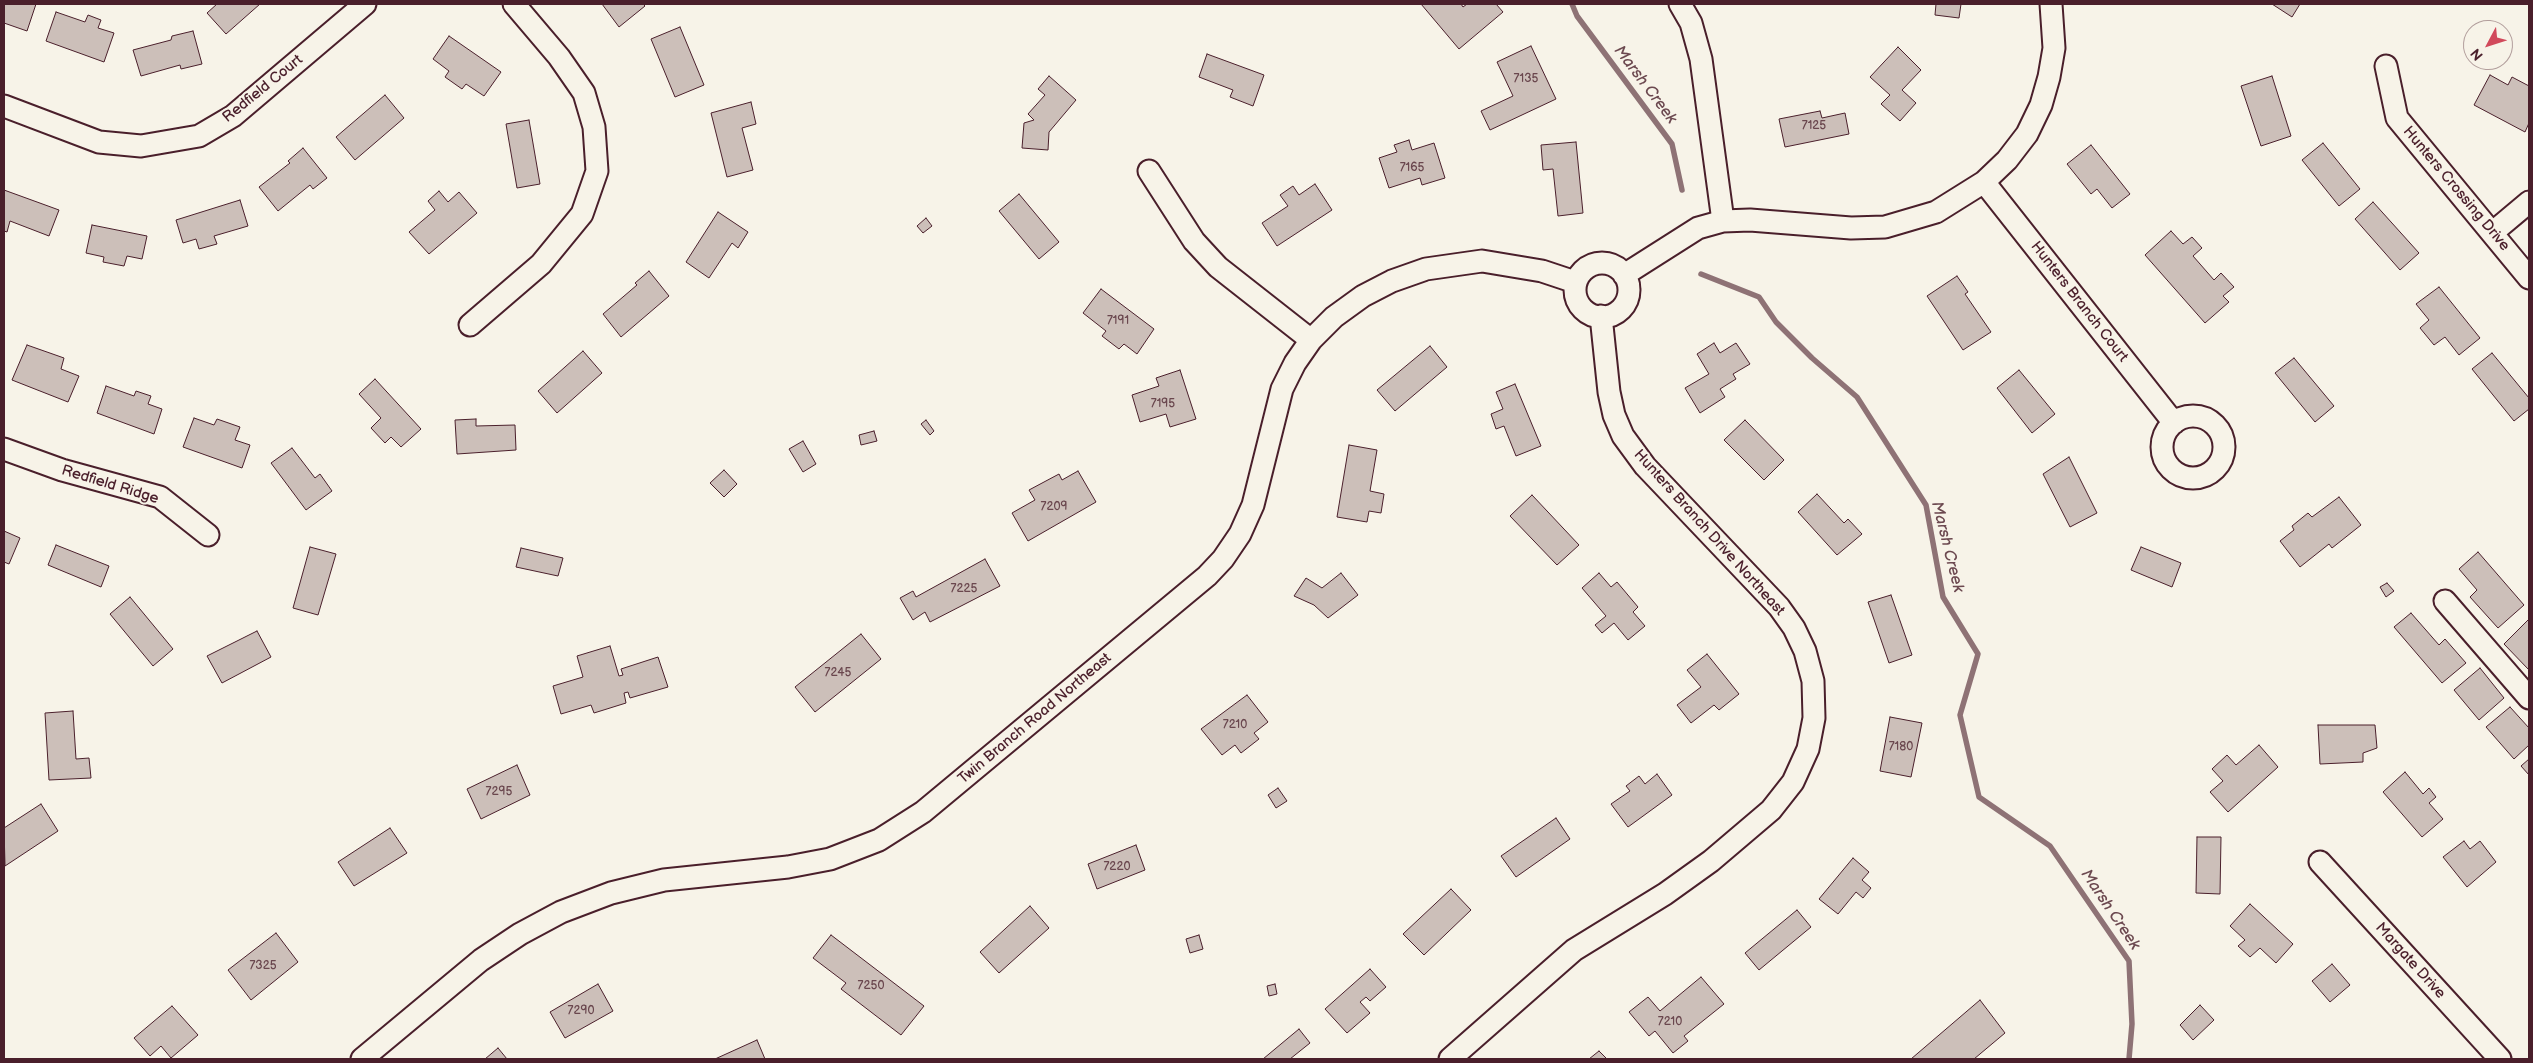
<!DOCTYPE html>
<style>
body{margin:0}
#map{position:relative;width:2533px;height:1063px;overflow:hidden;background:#f7f3e8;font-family:"Balsamiq Sans",sans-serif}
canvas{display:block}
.frame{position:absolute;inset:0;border:5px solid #4a1f2b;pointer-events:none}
.north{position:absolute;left:2463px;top:20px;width:50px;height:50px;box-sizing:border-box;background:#f7f3e8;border:1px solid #b29e9c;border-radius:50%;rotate:230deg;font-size:14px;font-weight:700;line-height:20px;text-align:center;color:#4a1f2b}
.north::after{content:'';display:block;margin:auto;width:18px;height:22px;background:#d1495b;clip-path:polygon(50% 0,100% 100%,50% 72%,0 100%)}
</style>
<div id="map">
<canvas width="2533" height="1063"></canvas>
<div class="frame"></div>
<div class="north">N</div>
</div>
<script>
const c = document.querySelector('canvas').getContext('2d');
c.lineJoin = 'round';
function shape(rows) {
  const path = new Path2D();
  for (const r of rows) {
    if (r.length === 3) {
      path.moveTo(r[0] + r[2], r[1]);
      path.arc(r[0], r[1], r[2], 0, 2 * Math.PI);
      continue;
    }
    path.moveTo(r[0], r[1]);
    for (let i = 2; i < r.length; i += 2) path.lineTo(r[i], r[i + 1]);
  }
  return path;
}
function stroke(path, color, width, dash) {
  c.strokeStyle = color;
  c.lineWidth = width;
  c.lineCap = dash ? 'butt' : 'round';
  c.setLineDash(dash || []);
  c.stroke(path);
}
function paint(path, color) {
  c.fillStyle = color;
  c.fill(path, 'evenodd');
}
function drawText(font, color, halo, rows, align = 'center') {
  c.font = font + ' "Balsamiq Sans",sans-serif';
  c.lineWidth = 4;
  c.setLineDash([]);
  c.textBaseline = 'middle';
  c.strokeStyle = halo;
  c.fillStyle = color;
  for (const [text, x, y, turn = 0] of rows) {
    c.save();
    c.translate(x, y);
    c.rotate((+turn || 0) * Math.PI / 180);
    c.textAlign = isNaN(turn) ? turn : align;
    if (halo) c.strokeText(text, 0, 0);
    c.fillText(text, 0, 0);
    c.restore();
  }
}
stroke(shape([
 [1572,4,1577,16,1672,144,1682,190],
 [1701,274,1759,297,1776,322,1812,358,1857,397,1926,505,1943,597,1978,654,1960,715,1979,797,2050,846,2129,961,2132,1024,2129,1059]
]), '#8e7275', 5.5);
const building = shape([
 [4,4,36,4,27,31,4,23,4,4],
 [217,4,260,4,226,34,207,13,217,4],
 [602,4,643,4,645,6,619,27,602,4],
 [1421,4,1461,4,1463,7,1467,4,1496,4,1503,12,1459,49,1421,4],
 [1936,4,1961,4,1959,18,1935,15,1936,4],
 [2272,4,2300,4,2292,17,2272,4],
 [56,12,85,22,88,15,101,20,98,28,114,33,104,62,46,41,56,12],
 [680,27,704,85,675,97,651,39,680,27],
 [193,31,202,64,181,69,180,65,141,76,133,50,171,40,172,36,193,31],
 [449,36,501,72,484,96,466,84,462,89,445,77,449,71,433,59,449,36],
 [1531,46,1556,99,1490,130,1481,111,1513,96,1497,62,1531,46],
 [1898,47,1921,70,1902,90,1916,103,1900,121,1881,104,1890,95,1870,77,1898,47],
 [1207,54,1264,75,1253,106,1230,97,1233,90,1199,77,1207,54],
 [2490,75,2508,85,2512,77,2529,86,2529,123,2525,132,2474,105,2490,75],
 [1049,76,1076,100,1049,132,1048,150,1022,148,1024,123,1034,120,1028,114,1045,95,1038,89,1049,76],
 [2272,76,2291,136,2261,146,2241,86,2272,76],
 [385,95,404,118,355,160,336,137,385,95],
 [751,102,756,124,742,128,753,170,727,177,711,113,751,102],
 [1820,111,1822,118,1845,113,1849,134,1785,147,1779,119,1820,111],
 [529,120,540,184,517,188,506,124,529,120],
 [1409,140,1412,150,1434,143,1445,178,1422,185,1420,178,1389,188,1379,158,1397,152,1394,145,1409,140],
 [1576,142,1583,213,1558,216,1553,169,1543,170,1541,145,1576,142],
 [2323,143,2360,189,2339,206,2302,160,2323,143],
 [2091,145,2130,194,2112,208,2097,189,2091,194,2067,164,2091,145],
 [303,148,327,178,313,189,310,185,278,211,259,187,290,163,288,161,303,148],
 [1315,184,1332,210,1277,246,1262,223,1288,206,1280,195,1293,186,1299,195,1315,184],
 [4,190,59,210,49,236,10,221,7,232,4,231,4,190],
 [439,191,448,202,459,192,477,213,429,254,409,232,435,210,428,201,439,191],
 [1019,194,1059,242,1039,259,999,211,1019,194],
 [240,200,248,226,214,236,217,244,199,249,196,239,183,243,176,220,240,200],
 [2373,202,2419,253,2400,270,2355,219,2373,202],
 [718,212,748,232,738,248,732,243,709,278,686,262,718,212],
 [926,218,932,226,923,233,917,226,926,218],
 [92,225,147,236,142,259,127,256,124,266,103,262,104,257,86,253,92,225],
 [2171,231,2183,244,2192,237,2202,248,2193,256,2214,280,2221,273,2234,287,2223,296,2229,302,2205,323,2145,255,2171,231],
 [649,271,669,296,621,337,603,314,637,285,635,283,649,271],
 [1957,276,1968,292,1965,294,1991,332,1963,350,1927,296,1957,276],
 [2439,287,2480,338,2459,355,2445,337,2434,345,2420,328,2429,320,2416,304,2439,287],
 [1101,289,1154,329,1137,354,1124,344,1119,349,1102,336,1106,331,1083,313,1101,289],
 [1714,343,1720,353,1736,343,1750,364,1733,374,1736,379,1720,389,1725,397,1700,413,1685,388,1709,374,1697,354,1714,343],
 [27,345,64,358,61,369,79,376,68,402,12,380,27,345],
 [1430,346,1447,367,1395,411,1377,390,1430,346],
 [583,351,602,373,557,413,538,391,583,351],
 [2492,353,2529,398,2529,409,2514,421,2472,369,2492,353],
 [2294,358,2334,406,2315,422,2275,373,2294,358],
 [1180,370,1196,419,1170,427,1166,414,1140,422,1132,395,1159,386,1156,378,1180,370],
 [2019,370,2055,414,2032,433,1997,388,2019,370],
 [375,379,421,429,401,447,391,437,385,443,371,428,381,418,359,394,375,379],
 [1515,384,1541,446,1516,456,1504,426,1496,429,1491,414,1503,409,1496,392,1515,384],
 [106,386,134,396,136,391,151,396,148,404,162,409,154,434,97,413,106,386],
 [194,418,214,425,217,419,240,427,235,440,250,445,242,468,183,447,194,418],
 [476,419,476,426,515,425,516,450,457,454,455,420,476,419],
 [926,420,934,431,930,435,921,424,926,420],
 [1745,420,1784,460,1764,480,1724,440,1745,420],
 [874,431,877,441,861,445,859,435,874,431],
 [803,441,816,464,803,472,789,449,803,441],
 [1349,445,1377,450,1370,491,1384,494,1381,513,1369,511,1367,522,1337,517,1349,445],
 [292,448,315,478,320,474,332,491,306,510,271,463,292,448],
 [2069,457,2097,513,2070,527,2043,474,2069,457],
 [724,470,737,484,724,497,710,483,724,470],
 [1078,471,1096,502,1028,541,1012,513,1035,500,1029,490,1059,474,1062,480,1078,471],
 [1817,494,1844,523,1848,519,1862,534,1837,555,1798,512,1817,494],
 [1532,495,1579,545,1557,565,1510,516,1532,495],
 [2339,497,2361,525,2332,548,2329,544,2300,567,2280,541,2294,530,2292,526,2308,513,2312,517,2339,497],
 [4,531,20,538,9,564,4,562,4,531],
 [56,545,109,566,101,587,48,565,56,545],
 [310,547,336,554,318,615,293,608,310,547],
 [2141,547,2181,563,2172,587,2131,570,2141,547],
 [521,548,563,558,558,576,516,567,521,548],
 [2478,552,2524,605,2498,628,2470,597,2477,590,2459,569,2478,552],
 [985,559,1000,586,930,622,925,612,913,620,900,598,913,591,916,597,985,559],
 [1341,573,1358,595,1328,618,1314,605,1294,596,1306,578,1322,588,1341,573],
 [1599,573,1611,587,1617,582,1638,607,1633,612,1645,626,1628,640,1614,623,1602,633,1595,625,1606,616,1582,588,1599,573],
 [2387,583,2394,591,2386,597,2380,587,2387,583],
 [1891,595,1912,655,1889,663,1868,602,1891,595],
 [130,597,173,649,153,666,110,614,130,597],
 [2411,613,2439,645,2445,639,2466,663,2442,683,2394,627,2411,613],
 [2529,619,2529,670,2504,644,2529,619],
 [257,631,271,657,222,683,207,656,257,631],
 [861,634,881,659,815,712,795,687,861,634],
 [610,646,619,676,623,675,621,669,658,657,668,687,630,698,628,692,624,693,626,703,594,713,591,705,561,714,553,686,583,677,577,656,610,646],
 [1707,654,1739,694,1719,710,1714,705,1691,723,1677,705,1701,687,1687,670,1707,654],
 [2480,668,2504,698,2479,720,2454,690,2480,668],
 [1247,695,1268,722,1254,733,1259,739,1241,753,1235,745,1222,755,1201,729,1247,695],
 [2510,707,2529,728,2529,745,2514,759,2486,727,2510,707],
 [73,711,76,759,89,758,91,778,49,780,45,713,73,711],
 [1890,717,1922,723,1911,777,1880,771,1890,717],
 [2318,725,2375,725,2377,748,2363,753,2363,762,2320,764,2318,725],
 [2259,745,2278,767,2228,812,2210,792,2223,781,2212,769,2227,755,2236,765,2259,745],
 [2529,759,2529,775,2521,766,2529,759],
 [517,765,530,795,481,819,467,789,517,765],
 [2405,772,2423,794,2429,788,2436,797,2429,803,2443,819,2422,837,2383,792,2405,772],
 [1657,774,1672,795,1628,827,1611,804,1630,791,1626,786,1639,776,1645,784,1657,774],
 [1278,788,1287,801,1276,808,1268,795,1278,788],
 [41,804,58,831,5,866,4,828,41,804],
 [1556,818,1570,839,1516,877,1501,856,1556,818],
 [390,828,407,853,354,886,338,862,390,828],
 [2197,837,2221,837,2220,894,2196,893,2197,837],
 [2464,841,2470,849,2480,841,2496,862,2467,887,2443,857,2464,841],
 [1136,845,1145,870,1097,889,1088,864,1136,845],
 [1853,858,1869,872,1862,880,1871,888,1863,898,1856,892,1838,914,1819,899,1853,858],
 [1451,889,1471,910,1424,955,1403,934,1451,889],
 [2250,904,2293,944,2276,963,2260,948,2250,957,2238,946,2245,940,2230,926,2250,904],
 [1030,906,1049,928,999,973,980,952,1030,906],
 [1797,910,1811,927,1759,970,1745,953,1797,910],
 [276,933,298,962,251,1000,228,970,276,933],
 [831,935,924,1006,901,1035,841,989,846,983,813,958,831,935],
 [1199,935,1203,949,1190,953,1186,939,1199,935],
 [2332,964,2350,985,2330,1002,2312,981,2332,964],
 [1370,969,1386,987,1370,1001,1366,997,1360,1002,1370,1013,1347,1033,1325,1009,1370,969],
 [1701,977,1724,1004,1684,1036,1688,1041,1673,1053,1655,1031,1649,1036,1629,1012,1648,997,1660,1011,1701,977],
 [598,984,613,1011,565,1038,550,1012,598,984],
 [1275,984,1277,994,1269,996,1267,986,1275,984],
 [1980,1000,2005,1033,1974,1059,1911,1059,1980,1000],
 [2200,1005,2214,1020,2193,1040,2180,1025,2200,1005],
 [172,1006,198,1035,171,1058,161,1046,150,1056,134,1038,172,1006],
 [1299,1029,1310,1043,1290,1059,1263,1059,1299,1029],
 [757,1040,765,1059,715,1059,757,1040],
 [498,1048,507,1059,485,1059,498,1048],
 [1599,1051,1607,1059,1589,1059,1599,1051]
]);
paint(building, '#ccbfb9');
stroke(building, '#4a1f2b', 1);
const street = shape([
 [1680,4,1691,23,1701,59,1723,221],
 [2386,66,2397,118,2529,278],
 [4,106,99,142,141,146,199,136,233,116,365,4],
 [1149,171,1194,241,1218,267,1311,340],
 [1984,182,2174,423],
 [2492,233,2529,202],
 [1602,290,27],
 [1624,275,1698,228,1723,221,1750,220,1851,228,1885,227,1936,212,1984,182,2007,160,2027,134,2041,105,2049,77,2054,48,2051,4],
 [470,325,541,264,582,214,597,171,594,127,584,93,559,57,514,4],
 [2193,447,31],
 [4,449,62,470,160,497,208,535],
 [2445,601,2529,698],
 [2320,862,2500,1059],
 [362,1059,481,960,520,934,561,912,611,893,664,880,788,867,830,859,879,840,923,812,1207,576,1223,559,1240,534,1253,505,1282,389,1295,363,1311,340,1334,317,1363,296,1392,281,1426,269,1482,261,1542,271,1575,282],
 [1450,1059,1574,950,1665,894,1711,861,1771,810,1793,782,1808,749,1814,718,1813,681,1805,651,1794,628,1779,607,1645,466,1623,436,1614,415,1609,392,1601,316]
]);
stroke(street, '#4a1f2b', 25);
stroke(street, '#f7f3e8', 21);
drawText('12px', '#6a474e', null, [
 ["7135",1526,79],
 ["7125",1814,126],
 ["7165",1412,168],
 ["7191",1118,321],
 ["7195",1163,404],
 ["7209",1054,507],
 ["7225",964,589],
 ["7245",838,673],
 ["7210",1235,725],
 ["7180",1901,747],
 ["7295",499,792],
 ["7220",1117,867],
 ["7325",263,966],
 ["7250",871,986],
 ["7290",581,1011],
 ["7210",1670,1022]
]);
drawText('15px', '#4a1f2b', '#f7f3e8', [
 ["Redfield Court",263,89,-39],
 ["Hunters Crossing Drive",2456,189,50],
 ["Hunters Branch Court",2079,302,52],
 ["Redfield Ridge",110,485,17],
 ["Hunters Branch Drive Northeast",1709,533,48],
 ["Twin Branch Road Northeast",1035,719,-40],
 ["Margate Drive",2410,961,48]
]);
drawText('italic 16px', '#6c4950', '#f7f3e8', [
 ["Marsh Creek",1645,85,53],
 ["Marsh Creek",1947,547,76],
 ["Marsh Creek",2110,910,56]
]);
</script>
